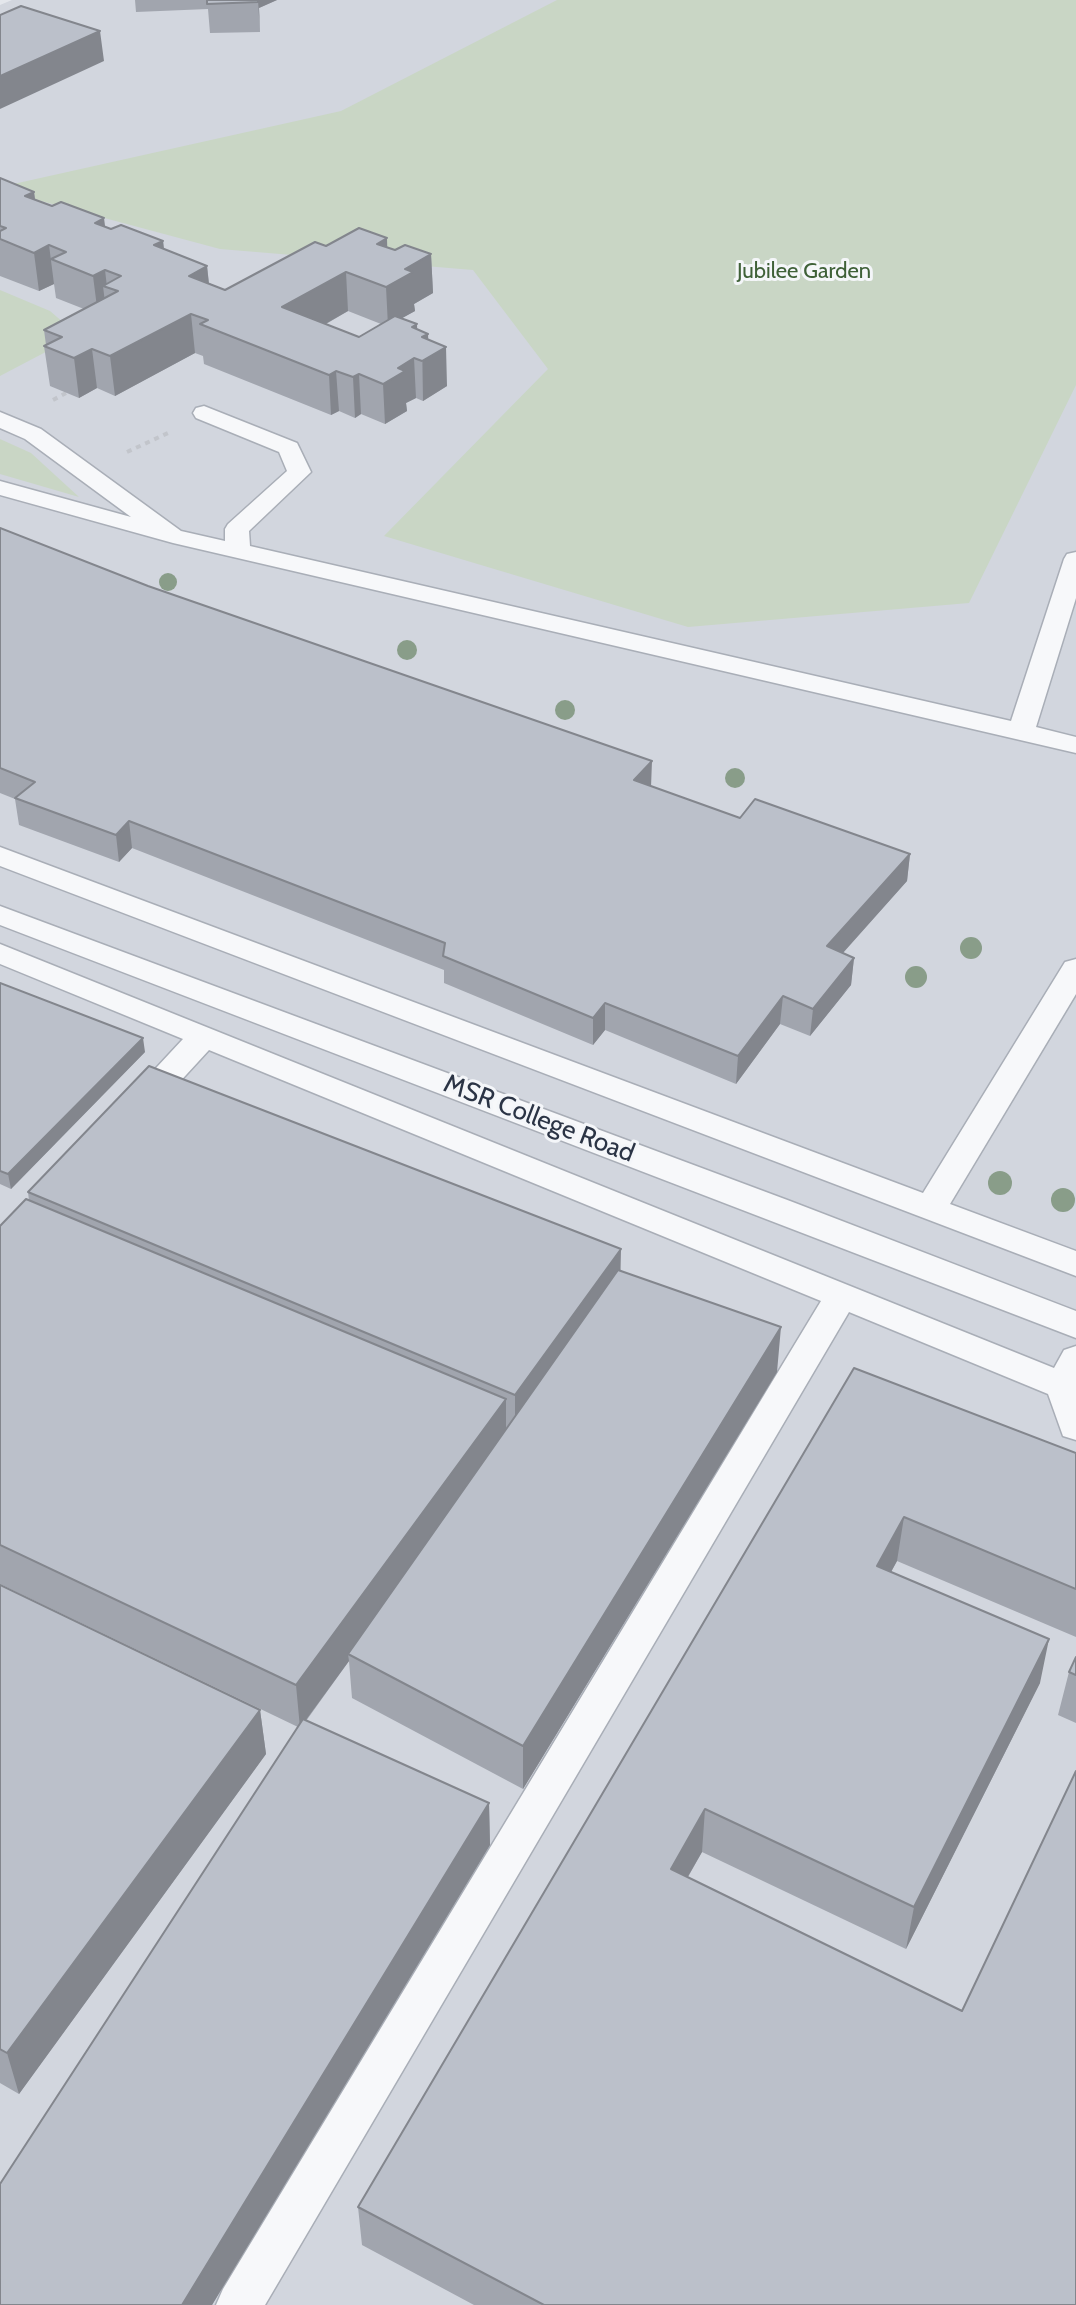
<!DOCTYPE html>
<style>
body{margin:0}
canvas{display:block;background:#e4e7ec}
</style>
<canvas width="1076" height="2305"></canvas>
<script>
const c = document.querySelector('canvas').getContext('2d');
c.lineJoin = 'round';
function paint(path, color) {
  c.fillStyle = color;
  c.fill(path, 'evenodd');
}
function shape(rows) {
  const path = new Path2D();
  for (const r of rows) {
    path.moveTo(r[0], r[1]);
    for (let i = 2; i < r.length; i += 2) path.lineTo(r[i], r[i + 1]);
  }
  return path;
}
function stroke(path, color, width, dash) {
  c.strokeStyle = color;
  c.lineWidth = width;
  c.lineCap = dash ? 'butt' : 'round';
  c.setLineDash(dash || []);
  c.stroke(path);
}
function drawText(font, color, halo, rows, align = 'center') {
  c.font = font + ' Cabin,sans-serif';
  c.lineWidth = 6;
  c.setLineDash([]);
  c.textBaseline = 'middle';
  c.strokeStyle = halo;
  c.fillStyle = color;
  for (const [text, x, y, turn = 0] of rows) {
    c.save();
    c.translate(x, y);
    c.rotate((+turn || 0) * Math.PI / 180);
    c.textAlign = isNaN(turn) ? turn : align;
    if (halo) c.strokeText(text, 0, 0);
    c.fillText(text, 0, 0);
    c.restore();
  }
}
paint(shape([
 [12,0,1076,0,1076,2305,0,2305,0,5]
]), '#d2d6de');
paint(shape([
 [557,0,1076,0,1076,385,969,603,688,627,384,536,548,369,473,270,220,249,0,190,0,187,341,111],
 [0,290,50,311,78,335,0,376],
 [0,439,31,453,79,497,0,474]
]), '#c9d6c5');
const lane = shape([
 [204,406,297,443,311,472,249,531,250,546,1011,721,1064,559,1067,554,1076,552,1076,598,1036,727,1076,737,1076,753,173,543,0,495,0,481,131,517,25,439,0,428,0,412,41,429,181,531,225,541,225,529,228,524,287,471,279,452,196,418,193,413,196,408,204,406],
 [0,847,923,1193,1065,962,1076,959,1076,994,950,1204,1076,1251,1076,1276,0,866,0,847],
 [0,906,790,1201,1076,1311,1076,1338,0,925,0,906],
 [0,944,1054,1368,1064,1350,1076,1346,1076,1440,1063,1436,1048,1394,849,1312,265,2305,216,2305,223,2289,821,1301,209,1050,152,1112,141,1115,130,1112,125,1104,130,1096,183,1039,0,964,0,944]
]);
stroke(lane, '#a9aeb7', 3);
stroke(shape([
 [53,400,66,393],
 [127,452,168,433]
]), '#c2c5cb', 4, [5, 5]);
paint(lane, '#f7f8fa');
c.fillStyle = '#899d89';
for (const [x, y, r] of [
 [168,582,9],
 [407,650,10],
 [565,710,10],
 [735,778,10],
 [971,948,11],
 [916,977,11],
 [1000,1183,12],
 [1063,1200,12]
]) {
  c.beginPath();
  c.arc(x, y, r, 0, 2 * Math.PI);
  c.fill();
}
paint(shape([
 [135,0,277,0,259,8,260,32,210,33,208,9,136,12],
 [0,178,34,192,35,200,111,229,163,241,164,249,207,266,209,283,225,290,326,246,387,238,387,247,395,250,431,254,433,293,414,304,415,311,402,318,417,324,417,329,429,340,447,386,423,401,416,398,406,403,407,411,385,424,361,414,355,418,339,411,331,415,204,364,203,356,195,353,115,396,97,388,79,398,50,386,44,346,46,345,44,330,84,309,56,298,54,284,39,291,0,276],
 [348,311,381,324,359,337,326,324],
 [0,528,651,786,740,818,910,854,907,881,843,953,854,958,851,985,810,1036,780,1024,736,1084,605,1030,593,1045,444,983,444,970,132,848,119,862,19,825,15,799,0,793],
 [0,983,145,1052,11,1189,0,1184],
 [28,1192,621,1270,777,1372,523,1789,352,1698,349,1661,306,1721,489,1803,490,1845,212,2305,0,2305,298,1727,0,1584,0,1226,29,1201],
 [854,1368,1076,1453,1076,1637,897,1561,891,1572,1040,1683,906,1949,702,1852,688,1877,1076,2305,474,2305,362,2245,358,2207],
 [0,1585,260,1710,266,1754,19,2094,0,2083],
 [1076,1657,1076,1723,1058,1715,1069,1672]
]), '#a1a5ae');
paint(shape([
 [258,0,277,0,259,8,260,32],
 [100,31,104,61,0,109,0,76],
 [34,192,39,229,25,196],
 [104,218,109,257,95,223],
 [387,238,388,277,377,244],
 [163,241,167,279,154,245],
 [49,245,54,284,39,291,34,253],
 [431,254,433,293,414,304,415,311,388,326,386,287,405,269],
 [207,266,211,305,189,276],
 [105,270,107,287,103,286,106,311,98,315,93,276],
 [346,272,348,311,285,347,282,307],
 [191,314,195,353,115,396,110,356],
 [417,324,418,359,414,358,416,398,406,403,407,411,385,424,383,384,398,368,412,327],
 [428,334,429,357,446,347,447,386,423,401,422,337],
 [92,349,97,388,79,398,74,358],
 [336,371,339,411,331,415,329,375],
 [359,374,361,414,355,418,353,377],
 [652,761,651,787,634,780],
 [129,821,132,848,119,862,116,835],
 [910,854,907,881,824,974,827,946],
 [854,958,851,985,810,1036,813,1009],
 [783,996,780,1024,736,1084,738,1056],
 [605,1003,605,1030,593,1045,593,1018],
 [143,1038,145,1052,11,1189,8,1174],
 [621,1249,620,1294,515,1439,515,1395],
 [781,1327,777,1372,523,1789,523,1746],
 [506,1399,506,1443,348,1654,349,1661,300,1728,296,1685],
 [904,1517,897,1561,870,1610,877,1566],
 [1049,1639,1040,1683,906,1949,914,1907],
 [260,1710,266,1754,19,2094,7,2053],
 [489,1803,490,1845,212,2305,182,2305],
 [705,1809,702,1852,668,1911,671,1869]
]), '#83868d');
const building = shape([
 [207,0,258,0,258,2,207,4,207,0],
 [21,6,100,31,0,76,0,15,21,6],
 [0,178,34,192,25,196,52,206,61,202,104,218,95,223,111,229,121,225,163,241,154,245,207,266,189,276,225,290,315,242,326,246,359,228,387,238,377,244,395,250,405,245,431,254,405,269,413,272,386,287,346,272,282,307,359,337,395,316,417,324,412,327,428,334,422,337,446,347,422,361,414,358,398,368,405,371,383,384,359,374,353,377,336,371,329,375,200,324,208,320,191,314,110,356,92,349,74,358,44,346,62,337,44,330,118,291,103,286,121,276,105,270,93,276,51,259,66,252,49,245,34,253,0,239,0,231,6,228,0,226,0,178],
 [0,528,148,586,652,761,634,780,740,818,755,799,910,854,827,946,854,958,813,1009,783,996,738,1056,605,1003,593,1018,443,956,445,943,129,821,116,835,15,798,35,782,0,768,0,528],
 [0,983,143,1038,8,1174,0,1171,0,983],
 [149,1066,621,1249,515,1395,28,1192,149,1066],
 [26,1199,506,1399,296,1685,0,1545,0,1226,26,1199],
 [618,1270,781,1327,523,1746,348,1654,618,1270],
 [854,1368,1076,1453,1076,1589,904,1517,877,1566,1049,1639,914,1907,705,1809,671,1869,962,2011,1076,1771,1076,2305,544,2305,358,2207,854,1368],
 [0,1585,260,1710,7,2053,0,2049,0,1585],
 [1076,1657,1076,1675,1069,1672,1076,1657],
 [303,1719,489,1803,182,2305,0,2305,0,2184,303,1719]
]);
paint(building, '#bbc0ca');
stroke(building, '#83868d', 2);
drawText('22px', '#3f6138', '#f4f6f9', [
 ["Jubilee Garden",804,272]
]);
drawText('26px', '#2b3445', '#f4f6f9', [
 ["MSR College Road",539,1119,21]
]);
</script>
